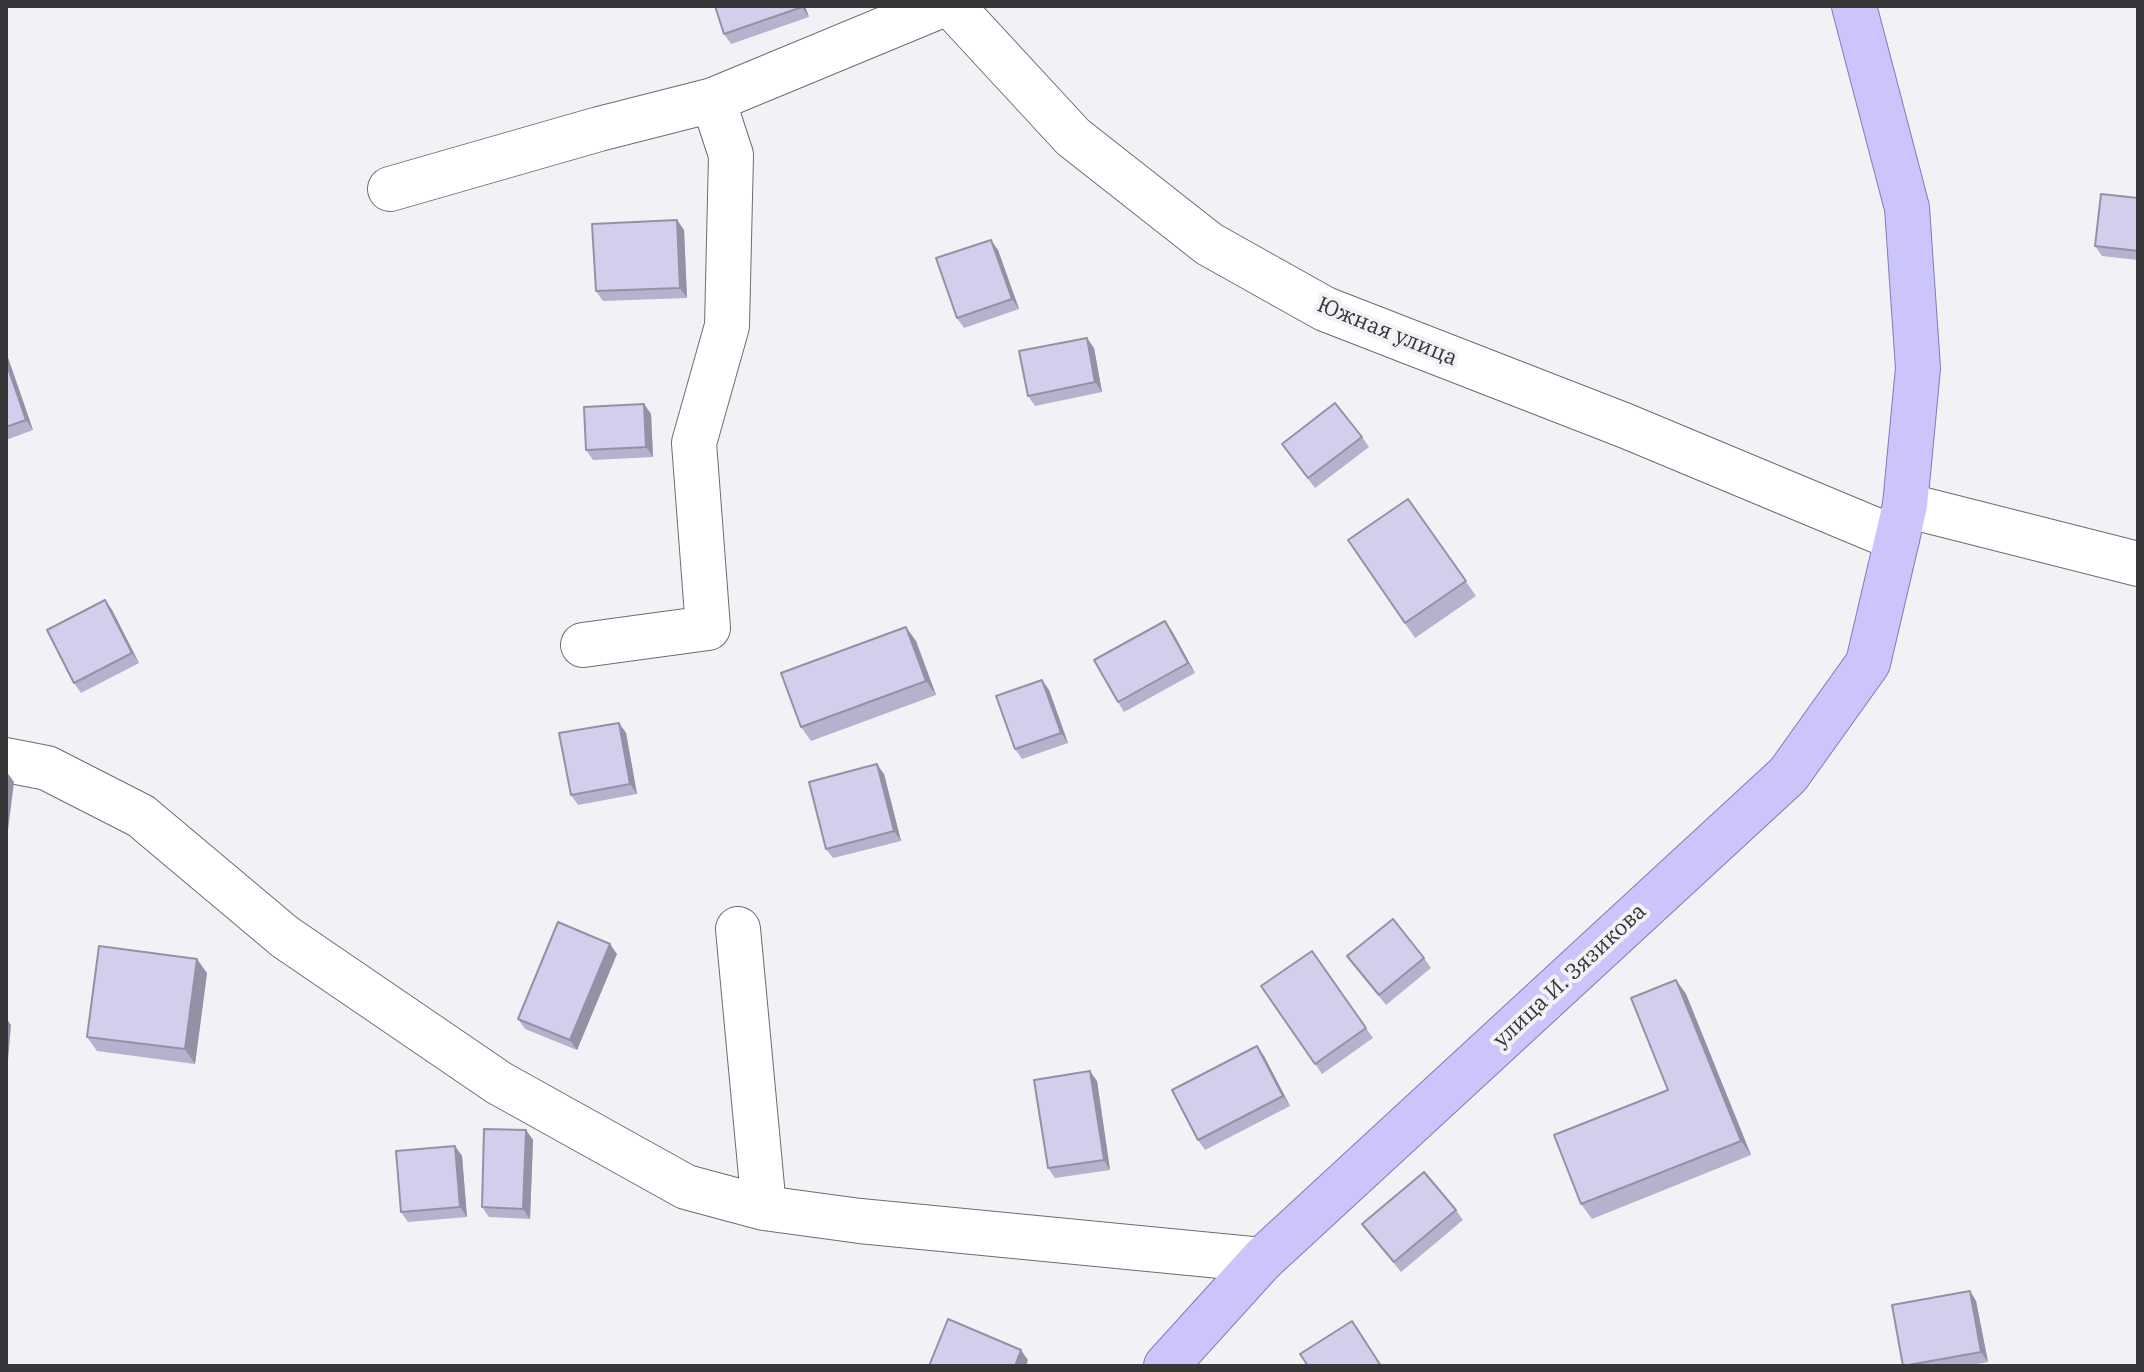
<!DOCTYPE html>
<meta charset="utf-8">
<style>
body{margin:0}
#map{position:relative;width:2144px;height:1372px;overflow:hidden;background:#f2f1f6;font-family:"IBM Plex Serif",serif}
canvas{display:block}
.frame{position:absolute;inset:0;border:8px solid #373739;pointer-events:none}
</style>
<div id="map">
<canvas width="2144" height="1372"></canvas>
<div class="frame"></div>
</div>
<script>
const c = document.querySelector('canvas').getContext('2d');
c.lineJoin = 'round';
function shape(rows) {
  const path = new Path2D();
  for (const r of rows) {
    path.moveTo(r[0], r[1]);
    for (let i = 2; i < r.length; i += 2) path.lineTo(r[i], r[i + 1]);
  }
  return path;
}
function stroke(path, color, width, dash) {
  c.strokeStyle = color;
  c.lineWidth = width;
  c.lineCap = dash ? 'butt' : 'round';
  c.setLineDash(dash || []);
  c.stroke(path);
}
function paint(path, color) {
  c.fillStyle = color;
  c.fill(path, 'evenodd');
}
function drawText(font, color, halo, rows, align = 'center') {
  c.font = font + ' "IBM Plex Serif",serif';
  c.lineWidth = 8;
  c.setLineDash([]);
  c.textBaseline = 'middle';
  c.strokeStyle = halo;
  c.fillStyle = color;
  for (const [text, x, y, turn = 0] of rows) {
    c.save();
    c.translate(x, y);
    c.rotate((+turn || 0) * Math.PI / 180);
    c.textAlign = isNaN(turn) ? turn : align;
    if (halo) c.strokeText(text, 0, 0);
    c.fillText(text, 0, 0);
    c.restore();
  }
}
const minor = shape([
 [952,6,1073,137,1209,244,1325,309,1626,426,1897,539],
 [390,189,599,129,713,100,940,6],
 [1905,505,2138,564],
 [583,645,708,628,694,443,727,326,731,155,713,100],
 [6,760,47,768,141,816,285,937,499,1083,686,1187,764,1208,860,1221,1262,1260],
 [738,929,764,1208]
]);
const major = shape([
 [1166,1366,1262,1260,1788,775,1868,663,1905,505,1918,368,1907,208,1854,6]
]);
stroke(minor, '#6d6d71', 46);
stroke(major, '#817bb6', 46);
stroke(minor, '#fff', 44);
stroke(major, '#cbc5fc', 44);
paint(shape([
 [715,6,805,6,809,17,731,44,724,34],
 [2138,198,2138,260,2102,256,2095,246],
 [677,220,684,230,687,298,603,301,596,291],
 [998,250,1019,309,964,328,957,318],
 [1094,348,1102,392,1035,406,1028,396],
 [6,352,33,430,6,440],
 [644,404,651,414,653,457,593,460,586,450],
 [1362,437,1369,447,1315,488,1289,454],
 [1408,499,1476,596,1415,638,1348,540],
 [105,600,112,610,139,663,81,693,74,683],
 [1172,631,1195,673,1124,712,1118,702],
 [916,641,936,695,811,741,801,727],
 [1042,680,1049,690,1068,743,1022,759,1015,749],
 [619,723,626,733,637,794,578,805,571,795],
 [884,774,901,841,833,858,826,849],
 [1312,951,1373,1038,1322,1074,1261,986],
 [617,954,577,1050,525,1029,518,1019],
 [1347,956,1424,958,1431,968,1386,1005],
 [207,973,195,1064,97,1051,87,1037],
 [1676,980,1686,994,1751,1155,1592,1219,1581,1204,1668,1090],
 [1264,1056,1290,1106,1205,1150,1198,1140],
 [1097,1081,1110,1170,1055,1178,1048,1168],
 [526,1130,533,1140,530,1219,489,1217,482,1207],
 [455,1146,462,1156,467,1217,408,1222,401,1212],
 [1456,1210,1463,1220,1401,1272,1362,1224],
 [1970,1291,1976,1301,1988,1362,1966,1366,1903,1366]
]), '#b6b1cc');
paint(shape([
 [802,6,805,6,809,17,802,7],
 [677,220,684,230,687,298,680,288],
 [991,240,998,250,1019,309,1012,299],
 [1087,338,1094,348,1102,392,1095,382],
 [6,352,33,430,26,420,6,362],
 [644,404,651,414,653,457,646,447],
 [105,600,112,610,139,663,132,653],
 [1165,621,1172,631,1195,673,1188,663],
 [906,627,916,641,936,695,926,681],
 [1042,680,1049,690,1068,743,1061,733],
 [619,723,626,733,637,794,630,784],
 [877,764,884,774,901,841,894,831],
 [6,771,14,782,7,838,6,836],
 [610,944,617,954,577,1050,570,1040],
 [197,959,207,973,195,1064,185,1049],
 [1676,980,1686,994,1751,1155,1741,1141],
 [6,1018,11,1025,6,1083],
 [1257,1046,1264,1056,1290,1106,1283,1096],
 [1090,1071,1097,1081,1110,1170,1104,1160],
 [526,1130,533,1140,530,1219,523,1209],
 [455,1146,462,1156,467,1217,460,1207],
 [1970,1291,1976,1301,1988,1362,1981,1352],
 [1021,1350,1028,1360,1026,1366,1015,1366]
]), '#9490a6');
const building = shape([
 [715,6,802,6,802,7,724,34,715,6],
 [2101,194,2138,198,2138,251,2095,246,2101,194],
 [677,220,680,288,596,291,592,224,677,220],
 [991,240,1012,299,957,318,936,258,991,240],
 [1087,338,1095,382,1028,396,1019,351,1087,338],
 [6,362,26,420,6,427,6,362],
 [1335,403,1362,437,1308,478,1282,444,1335,403],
 [644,404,646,447,586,450,584,407,644,404],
 [1408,499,1466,581,1405,623,1348,540,1408,499],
 [105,600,132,653,74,683,47,630,105,600],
 [1165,621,1188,663,1118,702,1094,660,1165,621],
 [906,627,926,681,801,727,781,673,906,627],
 [1042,680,1061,733,1015,749,996,696,1042,680],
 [619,723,630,784,571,795,559,733,619,723],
 [877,764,894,831,826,849,809,782,877,764],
 [1393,919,1424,958,1379,995,1347,956,1393,919],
 [558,922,610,944,570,1040,518,1019,558,922],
 [99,946,197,959,185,1049,87,1037,99,946],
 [1312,951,1366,1028,1315,1064,1261,986,1312,951],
 [1676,980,1741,1141,1581,1204,1554,1135,1668,1090,1631,998,1676,980],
 [1257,1046,1283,1096,1198,1140,1172,1090,1257,1046],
 [1090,1071,1104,1160,1048,1168,1034,1080,1090,1071],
 [484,1129,526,1130,523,1209,482,1207,484,1129],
 [455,1146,460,1207,401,1212,396,1151,455,1146],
 [1424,1172,1456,1210,1394,1262,1362,1224,1424,1172],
 [1970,1291,1981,1352,1903,1366,1892,1305,1970,1291],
 [948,1319,1021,1350,1015,1366,929,1366,948,1319],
 [1352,1321,1381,1366,1308,1366,1300,1354,1352,1321]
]);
paint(building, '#d4ceed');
stroke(building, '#9490a6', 2);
drawText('22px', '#373739', '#f2f1f6', [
 ["Южная улица",1387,332,22],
 ["улица И. Зязикова",1570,976,-43]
]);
</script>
